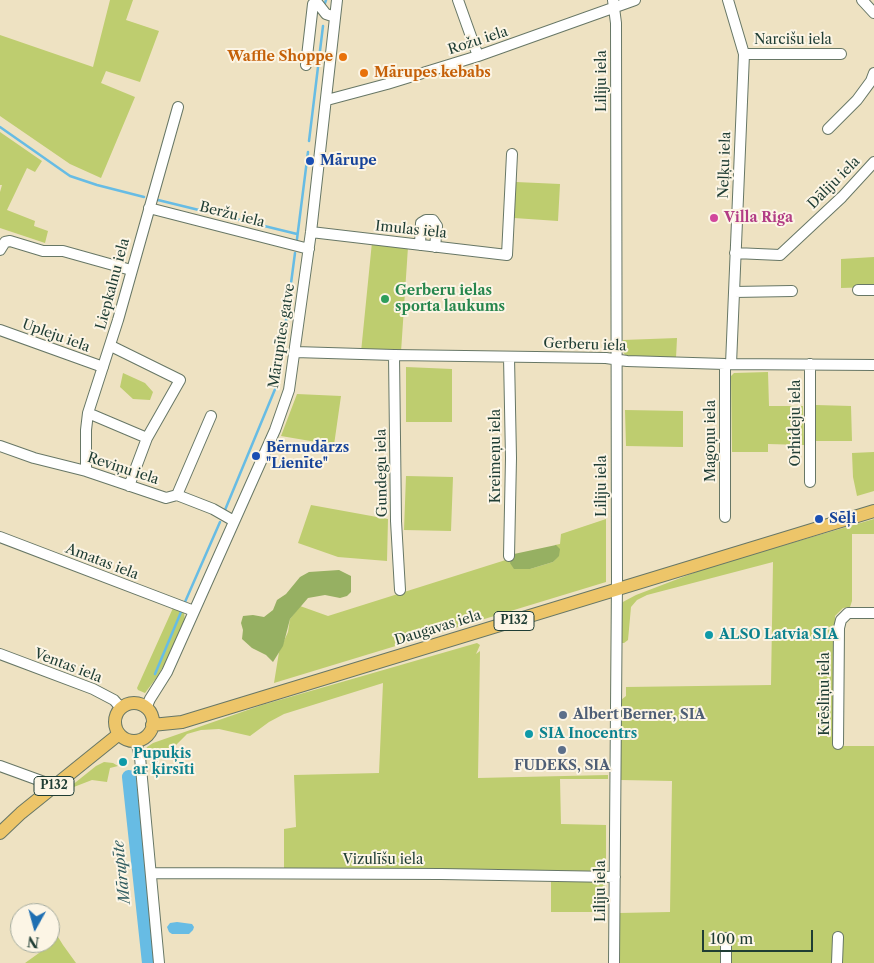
<!DOCTYPE html>
<meta charset="utf-8">
<style>
body{margin:0}
#map{position:relative;width:874px;height:963px;overflow:hidden;background:#eee2c2;font-family:"Libre Caslon Text",serif}
canvas{display:block}
.north{position:absolute;left:10px;top:903px;width:50px;height:50px;box-sizing:border-box;background:#fcf5e5;border:1px solid #a4ab9e;border-radius:50%;rotate:187deg;font-size:14px;font-weight:700;line-height:20px;text-align:center;color:#1f3d34}
.north::after{content:'';display:block;margin:auto;width:18px;height:22px;background:#1f6fb2;clip-path:polygon(50% 0,100% 100%,50% 72%,0 100%)}
.scale{position:absolute;left:702px;top:930px;width:111px;height:22px;box-sizing:border-box;border:2px solid #1f3d34;border-top:0;padding-left:6px;font-size:15px;line-height:18px;white-space:nowrap;color:#1f3d34;-webkit-text-stroke:4px #fcf5e5;paint-order:stroke}
</style>
<div id="map">
<canvas width="874" height="963"></canvas>
<div class="north">N</div>
<div class="scale">100 m</div>
</div>
<script>
const c = document.querySelector('canvas').getContext('2d');
c.lineJoin = 'round';
function paint(path, color) {
  c.fillStyle = color;
  c.fill(path, 'evenodd');
}
function shape(rows) {
  const path = new Path2D();
  for (const r of rows) {
    if (r.length === 3) {
      path.moveTo(r[0] + r[2], r[1]);
      path.arc(r[0], r[1], r[2], 0, 2 * Math.PI);
      continue;
    }
    path.moveTo(r[0], r[1]);
    for (let i = 2; i < r.length; i += 2) path.lineTo(r[i], r[i + 1]);
  }
  return path;
}
function stroke(path, color, width, dash) {
  c.strokeStyle = color;
  c.lineWidth = width;
  c.lineCap = dash ? 'butt' : 'round';
  c.setLineDash(dash || []);
  c.stroke(path);
}
function drawText(font, color, halo, rows, align = 'center') {
  c.font = font + ' "Libre Caslon Text",serif';
  c.lineWidth = 4;
  c.setLineDash([]);
  c.textBaseline = 'middle';
  c.strokeStyle = halo;
  c.fillStyle = color;
  for (const [text, x, y, turn = 0] of rows) {
    c.save();
    c.translate(x, y);
    c.rotate((+turn || 0) * Math.PI / 180);
    c.textAlign = isNaN(turn) ? turn : align;
    if (halo) c.strokeText(text, 0, 0);
    c.fillText(text, 0, 0);
    c.restore();
  }
}
paint(shape([
 [110,0,133,0,126,20,159,31,140,82,106,71,101,83,135,97,101,178,70,164,0,116,0,35,93,67],
 [0,132,42,161,35,172,27,168,7,210,35,221,34,226,48,231,45,243,0,228,0,192,2,185,0,185],
 [516,182,560,184,558,221,514,218],
 [372,242,408,247,401,352,361,352],
 [874,257,874,287,841,288,841,259],
 [677,338,676,358,626,356,623,352,623,340],
 [406,367,452,369,452,422,406,422],
 [768,372,769,406,803,406,804,445,768,444,768,452,732,452,731,376,734,373],
 [123,373,145,383,153,392,150,400,133,399,120,387],
 [297,394,341,396,334,445,281,436],
 [816,405,851,406,852,441,816,441],
 [625,410,683,411,683,447,626,446],
 [874,452,874,491,857,496,853,477,852,453],
 [406,476,453,477,451,531,404,530],
 [311,505,388,519,387,561,338,557,298,543],
 [606,519,606,582,274,683,279,652,288,632,290,619,300,606,328,616,512,558,530,569,553,562,559,555,555,545,560,544,561,534],
 [874,519,874,534,852,534,852,601,850,607,843,608,835,616,834,746,874,746,874,963,618,963,619,913,670,912,672,781,621,780,621,700,626,696,626,687,771,685,773,562,647,595,637,600,631,607,628,640,624,643,621,643,621,603,636,595,709,567],
 [173,608,184,613,185,620,169,657,157,677,145,693,138,690,137,688],
 [477,643,480,645,476,654,480,651,478,778,608,775,608,779,560,779,561,824,606,825,606,871,284,870,284,829,296,827,294,775,379,773,383,683,284,714,269,722,250,736,219,729,201,730,187,734,176,745,145,761,144,753,147,747,153,743,262,705],
 [104,762,113,763,118,766,110,768,107,782,92,780,66,790,96,766],
 [551,879,605,879,605,912,551,912],
 [50,924,63,945,76,963,25,963,53,943,50,933]
]), '#becd6f');
paint(shape([
 [556,545,560,549,559,556,553,562,530,569,514,569,510,563,514,554],
 [339,570,351,576,351,592,347,596,340,598,325,595,308,598,290,619,283,646,273,662,266,655,252,648,242,639,243,630,241,623,243,616,253,615,264,617,273,610,277,600,286,594,300,577,309,572]
]), '#96b062');
paint(shape([
 [177,922,192,924,194,927,193,930,189,934,172,934,169,932,167,927,170,923]
]), '#67bce4');
stroke(shape([
 [325,3,326,0],
 [0,127,70,176,97,185,144,197],
 [309,141,323,26],
 [158,200,297,234],
 [297,239,308,152],
 [225,510,278,382,295,253],
 [185,602,220,522],
 [155,674,181,612]
]), '#67bce4', 2.5);
stroke(shape([
 [129,777,149,963]
]), '#67bce4', 14);
const minor = shape([
 [315,0,326,14,335,17],
 [458,0,478,56],
 [613,0,616,23,617,580,614,963],
 [728,0,744,54,731,364],
 [862,0,874,13],
 [744,54,841,54],
 [306,65,313,4,316,1],
 [327,100,387,84,478,56,635,0],
 [828,129,857,100,871,81,874,73],
 [149,208,309,249],
 [311,232,507,255,512,154],
 [420,245,421,223,426,220,433,220,437,226,435,247],
 [0,250,5,242,10,241,43,251,63,251,131,270],
 [735,253,780,255,842,197,874,162],
 [858,290,874,290],
 [734,292,792,291],
 [0,330,103,367],
 [111,346,180,380,147,438,129,486],
 [295,352,394,355,606,358,627,361,725,364,874,365],
 [394,355,396,521,400,590],
 [88,413,147,438],
 [0,446,34,458,86,471,166,498,177,495,213,509,234,521],
 [86,471,86,430,88,413,118,320,178,107],
 [810,482,810,364],
 [177,495,211,416],
 [725,517,725,364],
 [0,537,194,611],
 [509,556,511,458,509,357],
 [0,654,93,689,114,700,121,708],
 [146,708,150,699,167,672,275,430,289,390,311,232,337,0],
 [136,741,140,757,159,963],
 [838,744,839,628,841,620,848,613,874,613],
 [0,766,55,786],
 [151,873,441,874,615,877],
 [726,963,726,938],
 [837,963,838,937]
]);
const major = shape([
 [134,722,19],
 [152,725,182,722,874,511],
 [0,833,21,813,119,734]
]);
stroke(minor, '#677766', 12);
stroke(major, '#677766', 14);
stroke(minor, '#fff', 10);
stroke(major, '#edc569', 12);
for (const [x, y, r, color] of [
 [343,57,5,"#e8710a"],
 [364,73,5,"#e8710a"],
 [310,161,5,"#1a4fb4"],
 [714,218,5,"#d1479c"],
 [385,299,5,"#2e9e5b"],
 [256,456,5,"#1a4fb4"],
 [819,519,5,"#1a4fb4"],
 [709,635,5,"#0f9aa8"],
 [563,715,5,"#5c6f8a"],
 [529,734,5,"#0f9aa8"],
 [562,750,5,"#5c6f8a"],
 [123,762,5,"#0f9aa8"]
]) {
  const dot = new Path2D();
  dot.arc(x, y, r, 0, 2 * Math.PI);
  c.fillStyle = color;
  c.fill(dot);
  stroke(dot, '#fcf5e5', 2);
}
for (const [x, y, w] of [
 [514,621,40],
 [54,786,40]
]) {
  const box = new Path2D();
  box.roundRect(x - w / 2, y - 9.5, w, 19, 4);
  c.fillStyle = '#fcf5e5';
  c.fill(box);
  stroke(box, '#1f3d34', 1);
}
drawText('bold 12px', '#1f3d34', null, [
 ["P132",514,621],
 ["P132",54,786]
]);
drawText('14px', '#1f3d34', '#fcf5e5', [
 ["Narcišu iela",793,40],
 ["Rožu iela",478,41,-18],
 ["Liliju iela",602,81,-90],
 ["Neļķu iela",725,165,-88],
 ["Dāliju iela",834,183,-45],
 ["Beržu iela",232,215,14],
 ["Imulas iela",411,230,6],
 ["Liepkalnu iela",113,284,-75],
 ["Upleju iela",56,336,20],
 ["Mārupītes gatve",282,336,-81],
 ["Gerberu iela",585,345,2],
 ["Orhideju iela",796,423,-90],
 ["Magoņu iela",711,441,-90],
 ["Kreimeņu iela",496,456,-90],
 ["Reviņu iela",123,469,18],
 ["Gundegu iela",382,473,-91],
 ["Liliju iela",602,486,-90],
 ["Amatas iela",102,562,21],
 ["Daugavas iela",438,628,-17],
 ["Ventas iela",68,666,21],
 ["Krēsliņu iela",825,694,-90],
 ["Vizulīšu iela",383,860],
 ["Liliju iela",601,891,-90]
]);
drawText('bold 14px', '#c56008', '#fcf5e5', [
 ["Waffle Shoppe",333,57],
 ["Mārupes kebabs",374,73,"left"]
], 'right');
drawText('bold 14px', '#164399', '#fcf5e5', [
 ["Mārupe",320,161],
 ["Bērnudārzs",266,448],
 ["\"Lienīte\"",266,464],
 ["Sēļi",829,519]
], 'left');
drawText('bold 14px', '#b23c85', '#fcf5e5', [
 ["Villa Riga",724,218]
], 'left');
drawText('bold 14px', '#27864d', '#fcf5e5', [
 ["Gerberu ielas",395,291],
 ["sporta laukums",395,307]
], 'left');
drawText('bold 14px', '#0d838f', '#fcf5e5', [
 ["ALSO Latvia SIA",719,635],
 ["SIA Inocentrs",539,734],
 ["Pupuķis",133,754],
 ["ar ķirsīti",133,770]
], 'left');
drawText('bold 14px', '#4e5e75', '#fcf5e5', [
 ["Albert Berner, SIA",573,715],
 ["FUDEKS, SIA",562,766,"center"]
], 'left');
drawText('italic 15px', '#315d60', '#fcf5e5', [
 ["Mārupīte",122,872,-96]
]);
</script>
